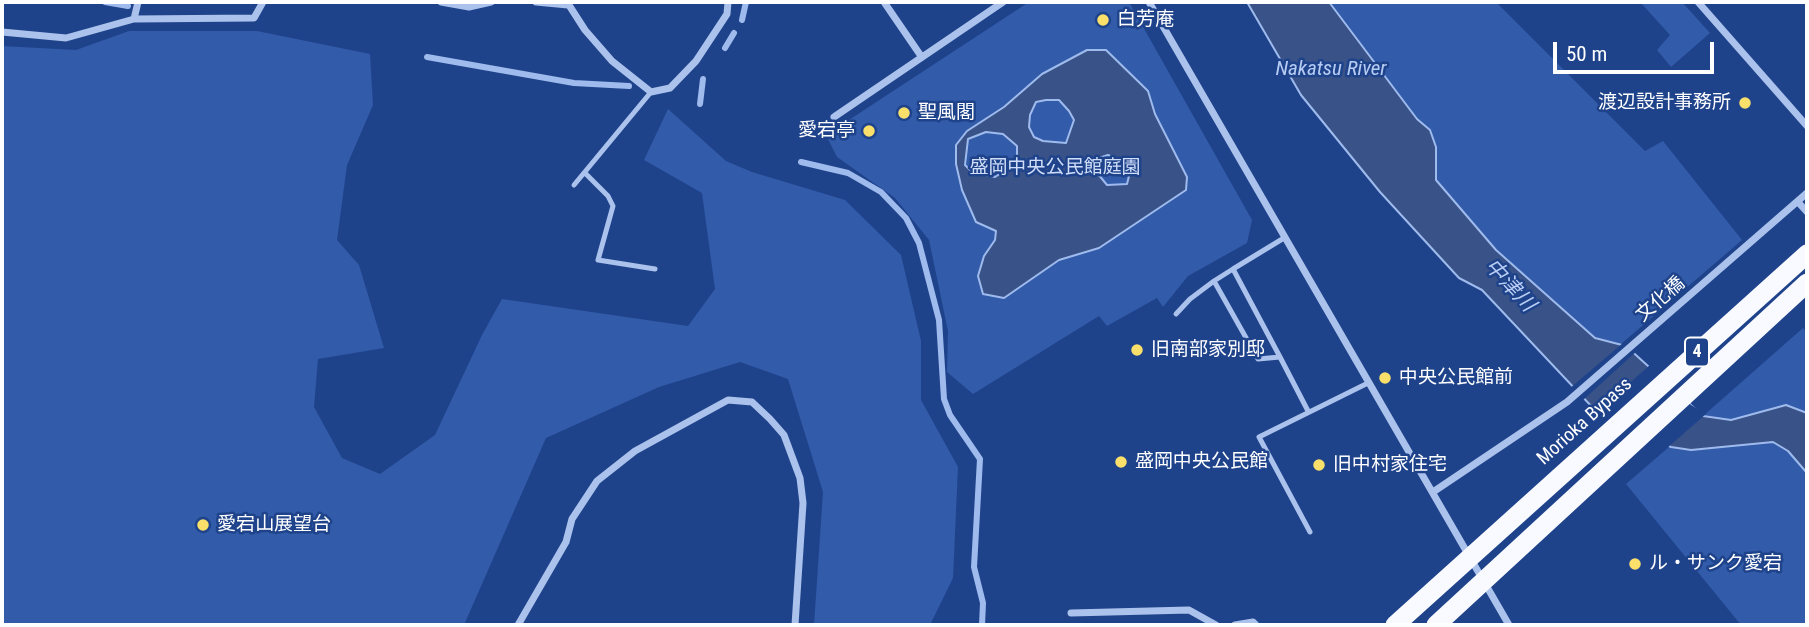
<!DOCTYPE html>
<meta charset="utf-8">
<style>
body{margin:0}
#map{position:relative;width:1809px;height:627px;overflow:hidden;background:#1f438b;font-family:"Roboto Condensed",sans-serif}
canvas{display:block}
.frame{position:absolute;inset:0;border:4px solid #fff;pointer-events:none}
.scale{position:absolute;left:1553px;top:42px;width:161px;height:32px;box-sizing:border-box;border:4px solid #fff;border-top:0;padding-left:9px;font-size:21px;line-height:24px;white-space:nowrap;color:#fff;-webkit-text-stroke:5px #1f438b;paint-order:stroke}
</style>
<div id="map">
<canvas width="1809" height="627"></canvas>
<div class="frame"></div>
<div class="scale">50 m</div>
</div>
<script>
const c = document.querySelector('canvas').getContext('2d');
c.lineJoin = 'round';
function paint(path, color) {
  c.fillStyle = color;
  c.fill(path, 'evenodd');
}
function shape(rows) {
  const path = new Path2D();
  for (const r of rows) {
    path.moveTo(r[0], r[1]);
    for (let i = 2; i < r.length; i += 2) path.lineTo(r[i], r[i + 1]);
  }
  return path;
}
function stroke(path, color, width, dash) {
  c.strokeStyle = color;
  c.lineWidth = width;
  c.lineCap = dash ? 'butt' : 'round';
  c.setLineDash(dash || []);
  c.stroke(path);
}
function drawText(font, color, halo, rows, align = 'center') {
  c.font = font + ' "Roboto Condensed","Noto Sans JP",sans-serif';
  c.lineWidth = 5;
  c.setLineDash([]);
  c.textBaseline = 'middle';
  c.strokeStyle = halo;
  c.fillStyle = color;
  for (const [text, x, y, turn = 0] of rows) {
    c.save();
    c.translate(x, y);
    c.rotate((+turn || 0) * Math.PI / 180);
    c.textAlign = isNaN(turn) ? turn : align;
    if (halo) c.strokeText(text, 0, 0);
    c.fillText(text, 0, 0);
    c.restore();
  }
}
paint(shape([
 [1029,2,1129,2,1252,220,1247,243,1188,276,1163,307,1157,298,1107,326,1099,316,973,394,947,372,948,331,929,240,895,198,837,157,826,135],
 [1329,2,1496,2,1645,151,1663,141,1742,240,1621,344,1595,339,1496,250,1436,180,1436,147,1430,130,1417,119],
 [1640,2,1682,2,1710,33,1671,67,1657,50,1670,35],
 [129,31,257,31,370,54,373,105,347,165,337,240,359,265,384,348,318,359,314,407,342,458,380,474,435,435,482,335,502,299,688,326,715,289,702,193,644,160,668,109,726,161,752,172,845,200,901,255,921,341,921,400,958,467,953,578,930,625,814,625,823,492,788,379,740,362,659,387,546,438,464,625,2,625,2,46,76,50],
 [1803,328,1807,333,1807,413,1786,405,1731,420,1703,416],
 [1773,442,1788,451,1807,473,1807,625,1741,625,1626,484,1669,447,1691,450]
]), '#325ba9');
const water = shape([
 [1247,2,1329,2,1417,119,1430,130,1436,147,1436,180,1496,250,1595,338,1626,346,1703,416,1731,420,1786,405,1807,413,1807,473,1788,451,1773,442,1691,450,1671,447,1594,409,1482,290,1459,278,1380,192,1301,95,1247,2],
 [1087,50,1106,50,1148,91,1155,114,1187,177,1186,190,1099,248,1059,260,1004,298,983,294,978,276,984,256,995,240,996,231,976,222,962,190,956,164,956,145,967,131,1004,107,1042,74,1087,50],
 [1046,100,1059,100,1069,111,1074,120,1066,143,1043,141,1034,137,1029,127,1030,115,1036,102,1046,100],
 [986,132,1003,134,1017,146,1017,163,995,177,972,172,965,165,968,139,986,132],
 [1108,155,1127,163,1130,172,1127,184,1107,185,1094,169,1099,158,1108,155]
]);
paint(water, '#395388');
stroke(water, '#9fbbed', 2);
paint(shape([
 [1624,342,1637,351,1582,401,1569,389],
 [1651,364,1691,405,1706,414,1666,449,1596,413]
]), '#1f438b');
stroke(shape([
 [105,2,128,6],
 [742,20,746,2],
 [725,48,734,33],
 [427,57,574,83,629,86],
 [700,104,703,79],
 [801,162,848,173,881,192,906,218,919,243,939,320,944,399,950,415,980,459,974,567,983,603,982,625]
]), '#9fbbed', 6);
stroke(shape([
 [586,174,608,196,613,206,598,260,655,269],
 [574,185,651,92],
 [1233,269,1214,281,1258,359,1280,357,1308,411],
 [1176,314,1190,299,1214,281],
 [1205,351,1221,342,1249,343],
 [1280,357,1233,269,1284,238],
 [1310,532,1259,437,1368,383]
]), '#abc2ec', 5);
stroke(shape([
 [441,2,469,7,491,2],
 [536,2,568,5],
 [567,2,585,30,612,61,651,92,670,88,696,61,727,14,728,2],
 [884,2,921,56],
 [1149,2,1509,625],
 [1698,2,1807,126],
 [134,19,138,2],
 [2,32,66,38,134,19,254,18,263,2],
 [834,117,1003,2],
 [1798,202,1807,212],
 [1433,492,1567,402,1807,193],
 [1071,613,1189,610,1216,625],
 [518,625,566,542,572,519,597,481,635,451,728,400,752,402,770,419,784,435,800,478,803,503,795,625],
 [1235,625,1253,622,1256,625]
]), '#abc2ec', 7);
stroke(shape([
 [1395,625,1807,254],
 [1436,625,1807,283]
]), '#f8faff', 19);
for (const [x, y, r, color] of [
 [1103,20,7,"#fae06b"],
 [1745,103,7,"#fae06b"],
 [904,113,7,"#fae06b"],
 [869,131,7,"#fae06b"],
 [1137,350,7,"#fae06b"],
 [1385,378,7,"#fae06b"],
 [1121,462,7,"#fae06b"],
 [1319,465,7,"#fae06b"],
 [203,525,7,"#fae06b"],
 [1635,564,7,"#fae06b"]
]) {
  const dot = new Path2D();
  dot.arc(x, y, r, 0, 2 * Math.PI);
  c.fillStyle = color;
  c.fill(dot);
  stroke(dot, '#1f438b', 2.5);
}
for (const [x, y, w] of [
 [1697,352,24]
]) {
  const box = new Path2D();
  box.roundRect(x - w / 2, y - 14.5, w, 29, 5);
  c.fillStyle = '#1f438b';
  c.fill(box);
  stroke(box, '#fff', 2);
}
drawText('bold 18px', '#fff', null, [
 ["4",1697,352]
]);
drawText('19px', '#fff', '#1f438b', [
 ["白芳庵",1117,20],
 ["渡辺設計事務所",1731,103,"right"],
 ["聖風閣",918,113],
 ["愛宕亭",855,131,"right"],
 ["旧南部家別邸",1151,350],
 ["中央公民館前",1399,378],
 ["盛岡中央公民館",1135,462],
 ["旧中村家住宅",1333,465],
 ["愛宕山展望台",217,525],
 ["ル・サンク愛宕",1649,564]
], 'left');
drawText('19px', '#d0def9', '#1f438b', [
 ["盛岡中央公民館庭園",1055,168]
]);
drawText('19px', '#fff', '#1f438b', [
 ["文化橋",1661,300,-41],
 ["Morioka Bypass",1585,422,-42]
]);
drawText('italic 21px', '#b7ccf3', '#1f438b', [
 ["Nakatsu River",1331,70],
 ["中津川",1509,286,47]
]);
</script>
